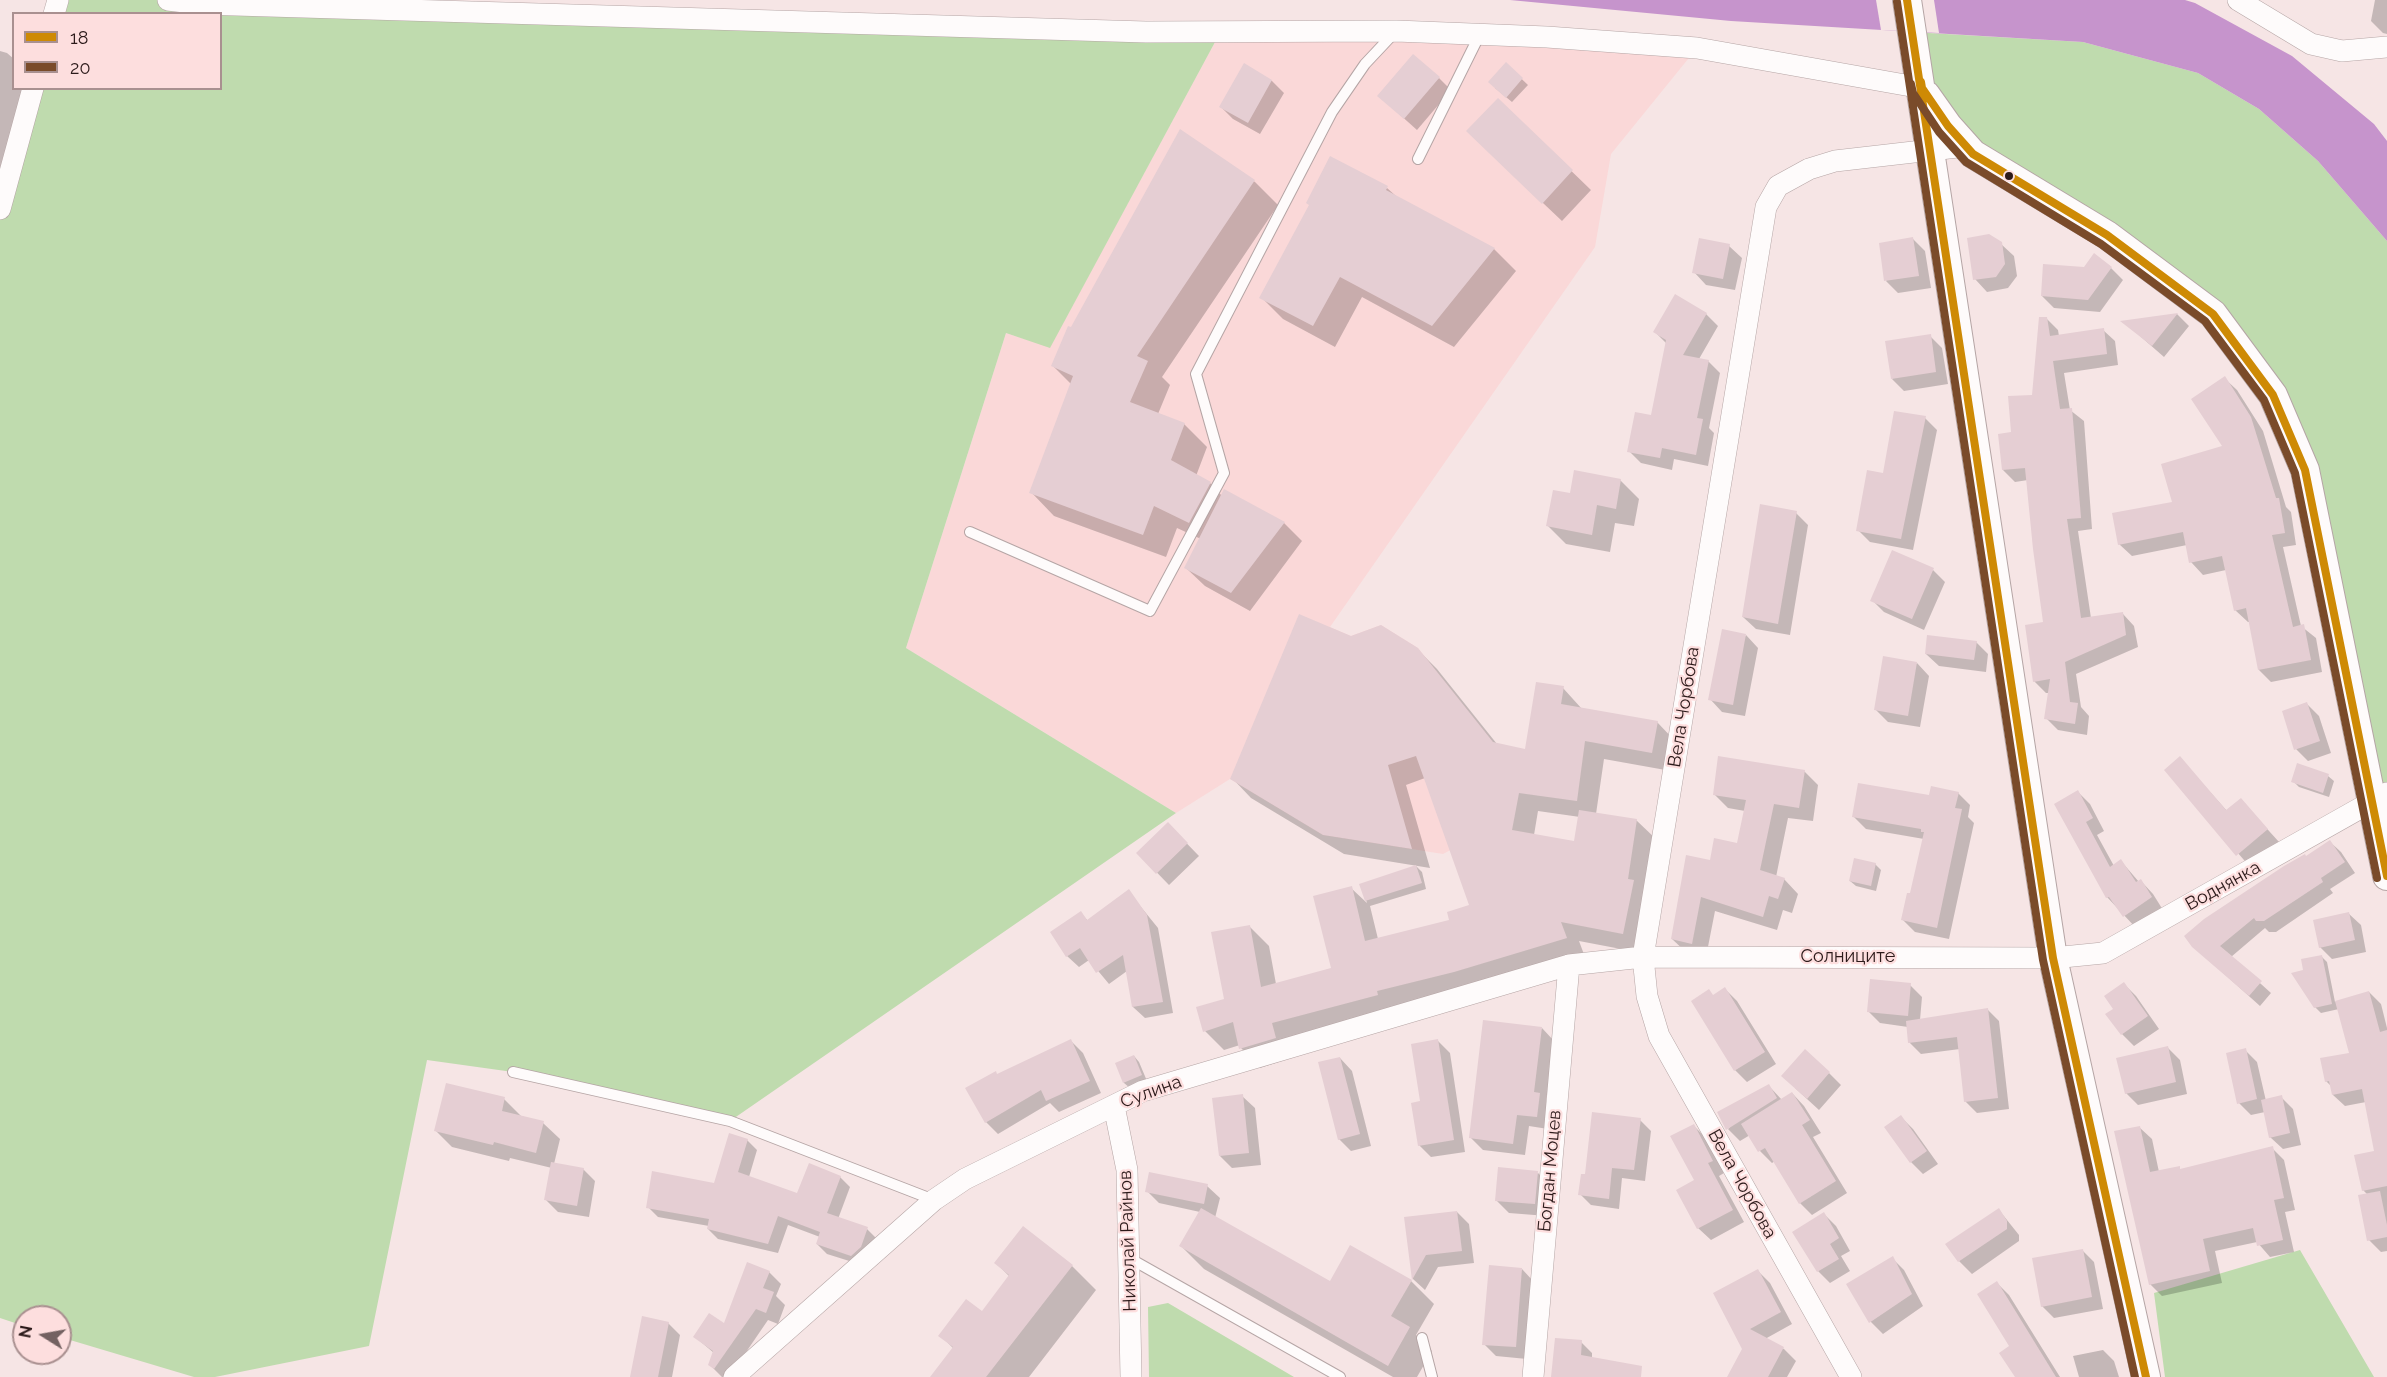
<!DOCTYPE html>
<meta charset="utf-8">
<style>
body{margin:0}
#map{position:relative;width:2387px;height:1377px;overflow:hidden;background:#f6e5e5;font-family:Raleway,sans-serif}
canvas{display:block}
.legend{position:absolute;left:12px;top:12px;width:210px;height:78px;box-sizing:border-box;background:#fddede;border:2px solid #a99090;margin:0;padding:8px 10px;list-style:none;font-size:18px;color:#2c1a1a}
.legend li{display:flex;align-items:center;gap:12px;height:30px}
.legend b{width:30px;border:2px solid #a99090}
.north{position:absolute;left:12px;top:1305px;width:60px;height:60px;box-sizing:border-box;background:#fddede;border:2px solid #a99090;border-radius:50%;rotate:281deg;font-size:16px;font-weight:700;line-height:24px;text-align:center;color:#2c1a1a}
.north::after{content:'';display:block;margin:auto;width:21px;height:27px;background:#736161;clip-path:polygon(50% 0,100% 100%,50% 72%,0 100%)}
</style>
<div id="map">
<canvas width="2387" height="1377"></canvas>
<ul class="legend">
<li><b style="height:8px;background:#ce8a05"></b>18</li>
<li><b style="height:8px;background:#7a4b2a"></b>20</li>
</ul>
<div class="north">N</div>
</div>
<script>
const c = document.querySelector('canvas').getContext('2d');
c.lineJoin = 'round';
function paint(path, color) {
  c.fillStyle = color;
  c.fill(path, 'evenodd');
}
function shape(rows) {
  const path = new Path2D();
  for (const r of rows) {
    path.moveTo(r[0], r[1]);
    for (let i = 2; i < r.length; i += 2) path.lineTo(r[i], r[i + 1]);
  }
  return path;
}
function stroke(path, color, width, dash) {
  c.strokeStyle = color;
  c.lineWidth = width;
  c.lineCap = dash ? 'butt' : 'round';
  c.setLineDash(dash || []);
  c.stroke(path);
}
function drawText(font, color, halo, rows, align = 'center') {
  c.font = font + ' Raleway,sans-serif';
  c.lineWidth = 4.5;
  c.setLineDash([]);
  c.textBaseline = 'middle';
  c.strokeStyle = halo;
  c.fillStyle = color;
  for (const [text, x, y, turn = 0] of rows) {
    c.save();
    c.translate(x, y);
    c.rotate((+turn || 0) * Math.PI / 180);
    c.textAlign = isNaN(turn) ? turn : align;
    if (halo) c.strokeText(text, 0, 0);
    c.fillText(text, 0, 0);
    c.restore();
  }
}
paint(shape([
 [1221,31,1697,48,1611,154,1595,247,1330,627,1351,636,1381,625,1418,648,1493,742,1494,788,1483,833,1443,854,1323,835,1230,779,1176,813,906,648,1006,333,1050,347]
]), '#fad8d8');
paint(shape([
 [58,0,168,0,1221,31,1050,348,1006,333,906,648,1176,813,730,1121,513,1072,427,1060,369,1346,215,1377,194,1377,60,1337,60,1317,24,1317,24,1326,0,1318,0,209,33,89,220,88,220,14,54,13],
 [1911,32,2083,42,2198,73,2259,109,2318,161,2387,241,2387,793,2372,803,2305,470,2213,313,1948,126],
 [2300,1250,2374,1377,2165,1377,2154,1293],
 [1168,1303,1248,1350,1294,1377,1149,1377,1148,1307]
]), '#bfdbae');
paint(shape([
 [1510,0,2185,0,2195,3,2292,56,2374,124,2387,141,2387,241,2318,161,2259,109,2198,73,2083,42,1731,21]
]), '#c694cc');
paint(shape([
 [1876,0,1934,0,1939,33,1881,30]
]), '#f6e5e5');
paint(shape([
 [2375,0,2387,0,2387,34,2383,33,2371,21],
 [0,51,7,53,14,59,14,88,25,88,0,181],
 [1506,64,1528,85,1512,102,1495,88],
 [1245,65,1272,81,1284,93,1260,134,1233,119,1221,107],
 [1439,78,1451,90,1417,130,1379,96],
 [1498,100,1591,190,1562,221,1487,150],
 [1180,131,1255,182,1278,205,1162,377,1170,385,1158,414,1184,424,1207,447,1196,476,1210,483,1222,496,1284,523,1302,541,1250,611,1205,586,1186,568,1201,539,1177,528,1166,557,1054,516,1031,492,1071,384,1053,366],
 [1387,188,1397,197,1494,249,1516,271,1454,347,1362,297,1335,347,1283,319,1261,297],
 [1913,239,1925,251,1931,288,1898,293,1886,281],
 [2001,244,2014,256,2017,276,2008,288,1987,292,1975,279],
 [1729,246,1742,258,1735,290,1706,285,1694,272],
 [2111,268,2123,280,2100,312,2054,308,2042,296,2085,269],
 [1706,314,1718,326,1699,359,1708,361,1720,373,1709,428,1714,433,1708,466,1674,459,1672,470,1641,463,1629,451,1652,417,1667,344,1655,332],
 [2177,314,2189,326,2164,357,2124,322],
 [2046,318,2058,330,2059,336,2103,330,2115,341,2118,365,2064,373,2070,410,2084,421,2092,529,2078,531,2091,618,2123,614,2134,626,2138,647,2076,674,2081,707,2089,716,2087,735,2058,730,2046,718,2050,693,2046,693,2034,681,2045,624,2028,480,2015,482,2003,470,2013,434,2033,397],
 [1930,336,1942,348,1948,384,1904,391,1892,379],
 [2224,378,2237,390,2263,431,2286,507,2291,512,2296,545,2283,547,2301,626,2316,638,2322,672,2271,682,2259,670,2250,622,2248,622,2235,610,2226,570,2203,575,2191,562,2187,545,2132,556,2119,544,2174,503,2224,447],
 [1925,418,1937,430,1913,550,1870,542,1858,530,1884,475],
 [1620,480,1639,499,1634,526,1615,523,1610,552,1566,544,1548,526,1571,495],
 [1796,513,1808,525,1790,635,1756,629,1743,617],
 [1933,570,1945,582,1924,630,1884,612,1872,600],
 [1746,635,1758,648,1745,716,1722,712,1710,699],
 [1351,637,1417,649,1437,669,1497,744,1526,751,1563,688,1582,709,1657,722,1676,742,1671,771,1604,759,1596,814,1636,820,1656,839,1642,953,1579,941,1585,957,1290,1042,1294,1057,1260,1068,1241,1048,1240,1045,1224,1050,1205,1031,1225,1000,1250,927,1269,946,1276,984,1333,969,1351,888,1367,903,1361,885,1416,866,1422,872,1426,889,1370,906,1378,939,1451,922,1471,906,1425,778,1406,785,1430,868,1344,854,1251,798,1232,778],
 [1538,811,1580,817,1575,843,1534,835],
 [1976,642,1988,654,1986,672,1939,666,1926,654],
 [1917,663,1929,676,1920,727,1888,722,1876,710],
 [2307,704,2319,716,2331,753,2308,761,2296,749],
 [2180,758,2227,811,2241,800,2279,842,2250,867,2166,770],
 [1804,771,1818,785,1813,821,1788,818,1776,877,1784,879,1798,894,1792,913,1783,910,1777,930,1715,911,1706,957,1687,953,1672,939,1711,862,1738,844,1745,811,1728,808,1714,794],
 [2328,776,2334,781,2329,797,2299,787,2293,781],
 [2078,792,2090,804,2104,831,2097,835,2114,866,2121,861,2139,882,2141,881,2153,894,2163,910,2136,928,2107,897,2056,805],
 [1958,793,1970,805,1968,817,1974,823,1949,939,1915,932,1902,919,1911,895,1924,839,1866,829,1854,817,1930,797],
 [1168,824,1199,856,1169,885,1138,853],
 [2330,842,2341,852,2355,873,2330,889,2333,893,2276,932,2269,932,2265,928,2231,957,2271,993,2260,1006,2193,946,2306,858],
 [1875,864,1881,870,1876,891,1856,886,1850,881],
 [1128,891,1158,928,1173,1013,1145,1018,1133,1007,1127,971,1109,984,1089,960,1079,967,1067,956,1081,913,1088,921],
 [2348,913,2361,925,2366,952,2332,959,2320,947],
 [2322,957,2327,962,2335,1002,2369,992,2381,1004,2387,1028,2387,1251,2381,1252,2369,1240,2368,1195,2363,1190,2375,1152,2366,1102,2345,1106,2333,1095,2332,1087,2326,1081,2351,1054,2339,1009,2321,1013,2315,1007,2305,971],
 [2124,984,2136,996,2159,1029,2134,1046,2122,1034,2115,1009],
 [1910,985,1922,997,1920,1020,1988,1010,1999,1021,2009,1109,1977,1113,1965,1101,1960,1049,1921,1054,1909,1042,1908,1027,1880,1023,1868,1011],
 [1725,989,1737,1001,1776,1064,1747,1082,1735,1070,1693,1002,1714,996],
 [1542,1028,1554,1041,1546,1102,1551,1106,1548,1129,1529,1126,1525,1155,1483,1150,1471,1138],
 [1071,1041,1083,1053,1101,1093,1059,1112,1050,1103,998,1134,986,1122,998,1075],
 [1438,1041,1450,1053,1465,1152,1431,1157,1419,1145,1421,1103],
 [2168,1048,2180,1060,2187,1094,2138,1105,2126,1093],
 [2245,1050,2257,1062,2266,1101,2281,1097,2293,1109,2301,1145,2283,1149,2270,1137,2265,1112,2251,1115,2239,1103],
 [1134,1056,1139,1062,1147,1081,1130,1088,1124,1083,1117,1064],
 [1340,1058,1352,1071,1371,1146,1351,1151,1339,1139],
 [1829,1073,1841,1085,1819,1110,1795,1088],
 [1769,1086,1782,1100,1792,1093,1804,1106,1821,1133,1813,1137,1847,1193,1812,1215,1800,1203,1775,1161,1772,1163,1760,1151,1750,1135,1740,1141,1728,1129],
 [1242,1096,1255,1108,1261,1165,1232,1168,1220,1156],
 [504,1099,521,1116,543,1123,560,1139,554,1164,583,1169,595,1181,589,1217,558,1212,546,1200,552,1168,510,1158,509,1161,452,1147,435,1130],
 [1901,1117,1913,1129,1938,1164,1923,1174,1911,1162,1886,1127],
 [1640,1120,1651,1131,1645,1181,1622,1178,1619,1209,1591,1205,1580,1194,1586,1176],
 [1694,1126,1706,1138,1724,1173,1719,1176,1744,1222,1711,1240,1698,1228,1678,1190,1696,1181],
 [2139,1127,2152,1139,2159,1172,2179,1168,2182,1171,2272,1148,2284,1160,2295,1210,2285,1212,2294,1252,2270,1257,2257,1242,2215,1251,2222,1283,2162,1296,2150,1284],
 [747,1140,757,1150,749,1177,798,1195,840,1177,850,1187,838,1219,867,1229,877,1239,862,1265,827,1254,817,1244,820,1237,788,1225,778,1253,718,1239,708,1229,709,1226,658,1217,648,1207,715,1184],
 [1538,1173,1550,1185,1547,1216,1509,1213,1496,1200],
 [1207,1186,1220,1198,1215,1218,1330,1283,1411,1281,1434,1304,1416,1335,1432,1351,1417,1377,1393,1377,1204,1269,1181,1246,1200,1212,1159,1203,1147,1191],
 [1999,1210,2019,1235,2019,1241,1972,1274,1959,1261,1948,1244],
 [1457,1212,1469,1224,1474,1263,1438,1267,1425,1290,1413,1279,1406,1218],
 [1824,1214,1836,1226,1850,1251,1841,1256,1850,1271,1830,1283,1818,1271,1794,1232],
 [2082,1250,2094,1262,2103,1309,2054,1318,2042,1306],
 [1892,1258,1904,1270,1923,1306,1883,1334,1871,1322,1848,1285],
 [996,1263,1072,1266,1096,1290,1029,1377,932,1377,954,1349,940,1335,982,1313,1010,1277],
 [1522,1269,1534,1282,1527,1359,1496,1356,1484,1344],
 [1758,1271,1770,1283,1792,1324,1765,1339,1784,1349,1796,1361,1787,1377,1729,1377,1744,1349],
 [769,1272,781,1284,776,1296,785,1305,778,1324,768,1320,729,1377,722,1377,710,1365,714,1353,695,1337,724,1326],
 [1997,1283,2009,1295,2060,1377,2017,1377],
 [668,1323,680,1335,672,1377,631,1377],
 [1581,1342,1592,1353,1592,1359,1638,1377,1568,1377],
 [2103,1350,2114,1361,2119,1377,2079,1377,2073,1356]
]), '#0003');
paint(shape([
 [1413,54,1440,77,1404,119,1377,96],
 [1506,62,1523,78,1506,98,1488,82],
 [1244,63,1272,80,1248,123,1219,107],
 [1498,98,1573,170,1542,204,1466,131],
 [1180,129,1255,180,1137,356,1148,361,1130,402,1185,423,1171,460,1211,482,1189,523,1154,506,1143,535,1029,493,1073,376,1051,366,1068,326,1071,327],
 [1330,156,1388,186,1386,190,1495,248,1432,326,1340,277,1313,326,1259,298,1309,205,1306,203],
 [1989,234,2002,242,2005,264,1996,277,1973,280,1967,238],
 [1913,237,1919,276,1884,281,1879,243],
 [1699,238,1730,244,1723,279,1692,273],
 [2094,253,2112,267,2088,300,2041,296,2043,264,2084,267],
 [1675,294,1707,313,1683,355,1709,360,1697,418,1703,419,1696,455,1662,448,1660,458,1627,452,1635,412,1651,415,1666,340,1653,332],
 [2178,313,2152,346,2120,321],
 [2039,317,2047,317,2050,336,2104,328,2107,354,2053,361,2060,409,2072,408,2081,518,2067,519,2081,618,2123,612,2126,635,2065,662,2070,702,2078,703,2075,724,2044,719,2050,679,2033,682,2025,625,2043,622,2033,549,2025,468,2002,470,1998,434,2011,432,2008,396,2032,395],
 [1931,334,1936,372,1891,379,1885,341],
 [2225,376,2251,417,2276,498,2279,498,2285,533,2272,535,2293,627,2304,624,2311,660,2258,670,2246,608,2234,611,2222,556,2189,563,2183,532,2118,545,2112,513,2172,502,2161,464,2222,446,2191,399],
 [1894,411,1926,416,1901,539,1856,531,1867,470,1883,473],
 [1574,470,1621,479,1616,509,1597,505,1592,535,1546,526,1553,490,1570,493],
 [1224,489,1285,522,1231,593,1184,568],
 [1760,504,1797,511,1778,624,1742,617],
 [1892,550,1934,568,1912,619,1870,601],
 [1299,614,1351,636,1381,625,1418,648,1493,742,1525,749,1536,682,1564,686,1561,704,1658,721,1652,753,1585,741,1577,801,1519,793,1512,830,1574,841,1579,810,1637,819,1628,879,1634,880,1623,934,1561,922,1567,938,1454,972,1377,991,1378,995,1272,1023,1276,1038,1239,1049,1233,1022,1203,1032,1196,1007,1224,999,1211,932,1250,925,1261,987,1331,968,1313,896,1352,886,1365,941,1449,920,1447,912,1469,905,1416,756,1388,765,1412,849,1323,835,1230,779],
 [1722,629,1746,634,1733,705,1708,700],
 [1927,635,1977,641,1974,660,1925,654],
 [1883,656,1917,662,1908,716,1874,710],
 [2307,702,2320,741,2294,750,2282,711],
 [1718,756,1805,770,1799,808,1774,804,1760,870,1785,878,1778,899,1769,896,1763,917,1701,897,1692,944,1671,939,1686,855,1710,860,1714,838,1737,843,1746,800,1713,795],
 [2180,756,2226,810,2241,798,2268,829,2236,856,2164,770],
 [2297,763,2329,774,2323,793,2291,782],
 [1858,783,1929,795,1931,786,1959,792,1955,808,1962,809,1937,928,1901,920,1907,893,1910,893,1924,832,1921,832,1921,829,1852,817],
 [2078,790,2093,818,2086,822,2110,867,2121,859,2136,882,2141,879,2152,897,2123,917,2109,897,2106,898,2054,804],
 [1168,822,1188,843,1156,874,1136,853],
 [2330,840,2345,862,2321,878,2323,882,2264,921,2256,921,2254,918,2220,946,2262,981,2249,996,2192,947,2184,936,2204,919,2284,866,2305,854,2306,856],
 [1854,858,1876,863,1871,886,1849,881],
 [1416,865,1422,883,1365,901,1359,884],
 [1129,889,1147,915,1163,1002,1132,1007,1123,955,1096,973,1080,948,1066,957,1050,932,1081,911,1087,920],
 [2349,912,2355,940,2319,948,2313,920],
 [2322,955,2332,1004,2314,1008,2291,973,2303,970,2301,959],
 [1870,979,1911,983,1908,1016,1867,1012],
 [2124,982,2148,1016,2121,1035,2105,1014,2113,1009,2104,996],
 [1725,987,1765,1052,1734,1071,1691,1001,1709,989,1713,995],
 [2369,991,2380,1032,2387,1030,2387,1186,2362,1191,2354,1155,2374,1151,2362,1089,2332,1095,2329,1081,2325,1082,2320,1058,2349,1053,2335,1001],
 [1988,1008,1998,1098,1964,1102,1957,1037,1908,1043,1906,1021],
 [1483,1020,1542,1027,1534,1092,1540,1093,1537,1117,1517,1115,1513,1144,1469,1138],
 [1071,1039,1090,1081,1046,1101,1041,1090,985,1123,965,1088,996,1071,997,1074],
 [1438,1039,1454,1140,1418,1146,1411,1103,1420,1101,1411,1044],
 [2168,1046,2176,1082,2125,1094,2116,1058],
 [2246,1048,2257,1099,2237,1104,2226,1053],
 [1805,1049,1830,1072,1807,1099,1781,1076],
 [1134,1055,1142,1075,1123,1083,1115,1063],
 [1340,1057,1360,1134,1338,1140,1318,1062],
 [446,1083,505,1097,502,1111,544,1121,536,1153,494,1142,493,1145,434,1131],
 [1769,1084,1777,1098,1726,1130,1717,1112],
 [1792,1092,1810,1120,1802,1125,1836,1181,1799,1204,1765,1148,1758,1152,1741,1124],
 [1243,1094,1249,1153,1219,1156,1212,1098],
 [2282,1095,2290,1133,2269,1138,2261,1100],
 [1592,1112,1641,1118,1634,1170,1612,1168,1609,1199,1578,1195,1581,1174,1585,1174],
 [1901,1115,1927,1151,1910,1163,1884,1127],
 [1694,1124,1713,1161,1708,1163,1733,1210,1697,1229,1676,1190,1694,1180,1670,1136],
 [2140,1126,2150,1172,2180,1166,2180,1169,2273,1146,2284,1198,2274,1200,2283,1240,2257,1246,2253,1228,2203,1239,2210,1271,2149,1285,2114,1131],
 [729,1133,748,1139,738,1172,797,1193,809,1163,841,1176,827,1213,868,1227,861,1247,851,1256,816,1244,820,1232,778,1216,768,1244,707,1229,709,1219,646,1208,652,1171,714,1183],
 [551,1162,584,1168,577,1206,544,1200],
 [1498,1167,1538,1171,1535,1204,1495,1201],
 [1149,1172,1208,1184,1204,1204,1145,1192],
 [2380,1191,2387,1225,2387,1237,2367,1241,2358,1195],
 [1201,1208,1330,1281,1350,1245,1412,1280,1391,1316,1410,1327,1388,1366,1179,1246],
 [1999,1208,2007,1221,2007,1229,1958,1262,1945,1244],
 [1457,1211,1462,1251,1426,1255,1412,1280,1404,1217],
 [1824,1212,1839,1238,1830,1244,1839,1259,1817,1272,1792,1232],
 [1023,1226,1073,1265,986,1377,930,1377,953,1347,938,1336,966,1299,982,1311,1009,1275,994,1263],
 [2083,1249,2092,1297,2041,1307,2032,1258],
 [1893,1256,1912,1294,1869,1323,1846,1284],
 [747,1262,770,1271,763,1288,774,1292,766,1313,756,1309,714,1369,708,1365,713,1351,693,1337,709,1313,724,1323],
 [1489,1265,1522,1268,1516,1347,1482,1345],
 [1758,1269,1781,1312,1750,1329,1784,1347,1768,1377,1727,1377,1742,1349,1713,1293],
 [1997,1281,2056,1377,2015,1377,1999,1353,2009,1346,1977,1294],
 [642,1316,669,1322,658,1377,630,1377],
 [1555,1338,1582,1340,1581,1355,1642,1366,1641,1377,1551,1377]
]), '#e5ced3');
const lane = shape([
 [1418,159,1480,34],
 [970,532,1150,611,1224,473,1196,374,1332,112,1365,64,1396,31],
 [513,1072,730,1121,934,1200],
 [1129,1258,1340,1377],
 [1422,1338,1432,1377]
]);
const street = shape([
 [168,0,202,4,1146,32,1396,31,1547,37,1697,48,1922,88],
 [2238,0,2311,44,2342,51,2387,47],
 [54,14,58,0],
 [0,209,33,88],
 [1114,1106,1127,1170,1131,1377],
 [734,1377,934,1200,965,1179,1143,1091,1569,965,1643,957,2053,958,2103,953,2387,793],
 [1533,1377,1569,965],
 [1851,1377,1659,1036,1647,996,1643,957,1766,207,1778,186,1809,169,1835,161,1966,146]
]);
const secondary = shape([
 [1907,0,2053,958,2146,1377],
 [1926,95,1948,126,1973,154,2107,235,2213,314,2273,395,2305,470,2387,876]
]);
stroke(lane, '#b5a5a5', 12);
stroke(street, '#b5a5a5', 22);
stroke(secondary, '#b5a5a5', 30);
stroke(lane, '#fefbfb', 10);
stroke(street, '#fefbfb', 21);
stroke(secondary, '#fefbfb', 28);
stroke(shape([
 [1907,0,2053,958,2146,1377],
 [1921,82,1922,88,1948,126,1973,154,2107,235,2213,314,2273,395,2305,470,2387,876]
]), '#ce8a05', 8);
stroke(shape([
 [1897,2,2043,960,2135,1377],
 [1911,84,1913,93,1939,132,1966,162,2101,244,2205,321,2264,400,2295,473,2377,878]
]), '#7a4b2a', 8);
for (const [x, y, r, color] of [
 [2009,176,5,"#2c1a1a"]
]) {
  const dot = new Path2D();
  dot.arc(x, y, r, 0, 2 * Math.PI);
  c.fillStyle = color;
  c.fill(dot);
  stroke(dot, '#fddede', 2);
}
drawText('18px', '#2c1a1a', '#fddede', [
 ["Вела Чорбова",1684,707,-81],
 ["Воднянка",2223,886,-29],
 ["Солниците",1848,957],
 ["Сулина",1151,1092,-20],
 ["Богдан Моцев",1550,1171,-85],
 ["Вела Чорбова",1742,1184,61],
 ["Николай Райнов",1128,1241,-92]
]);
</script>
